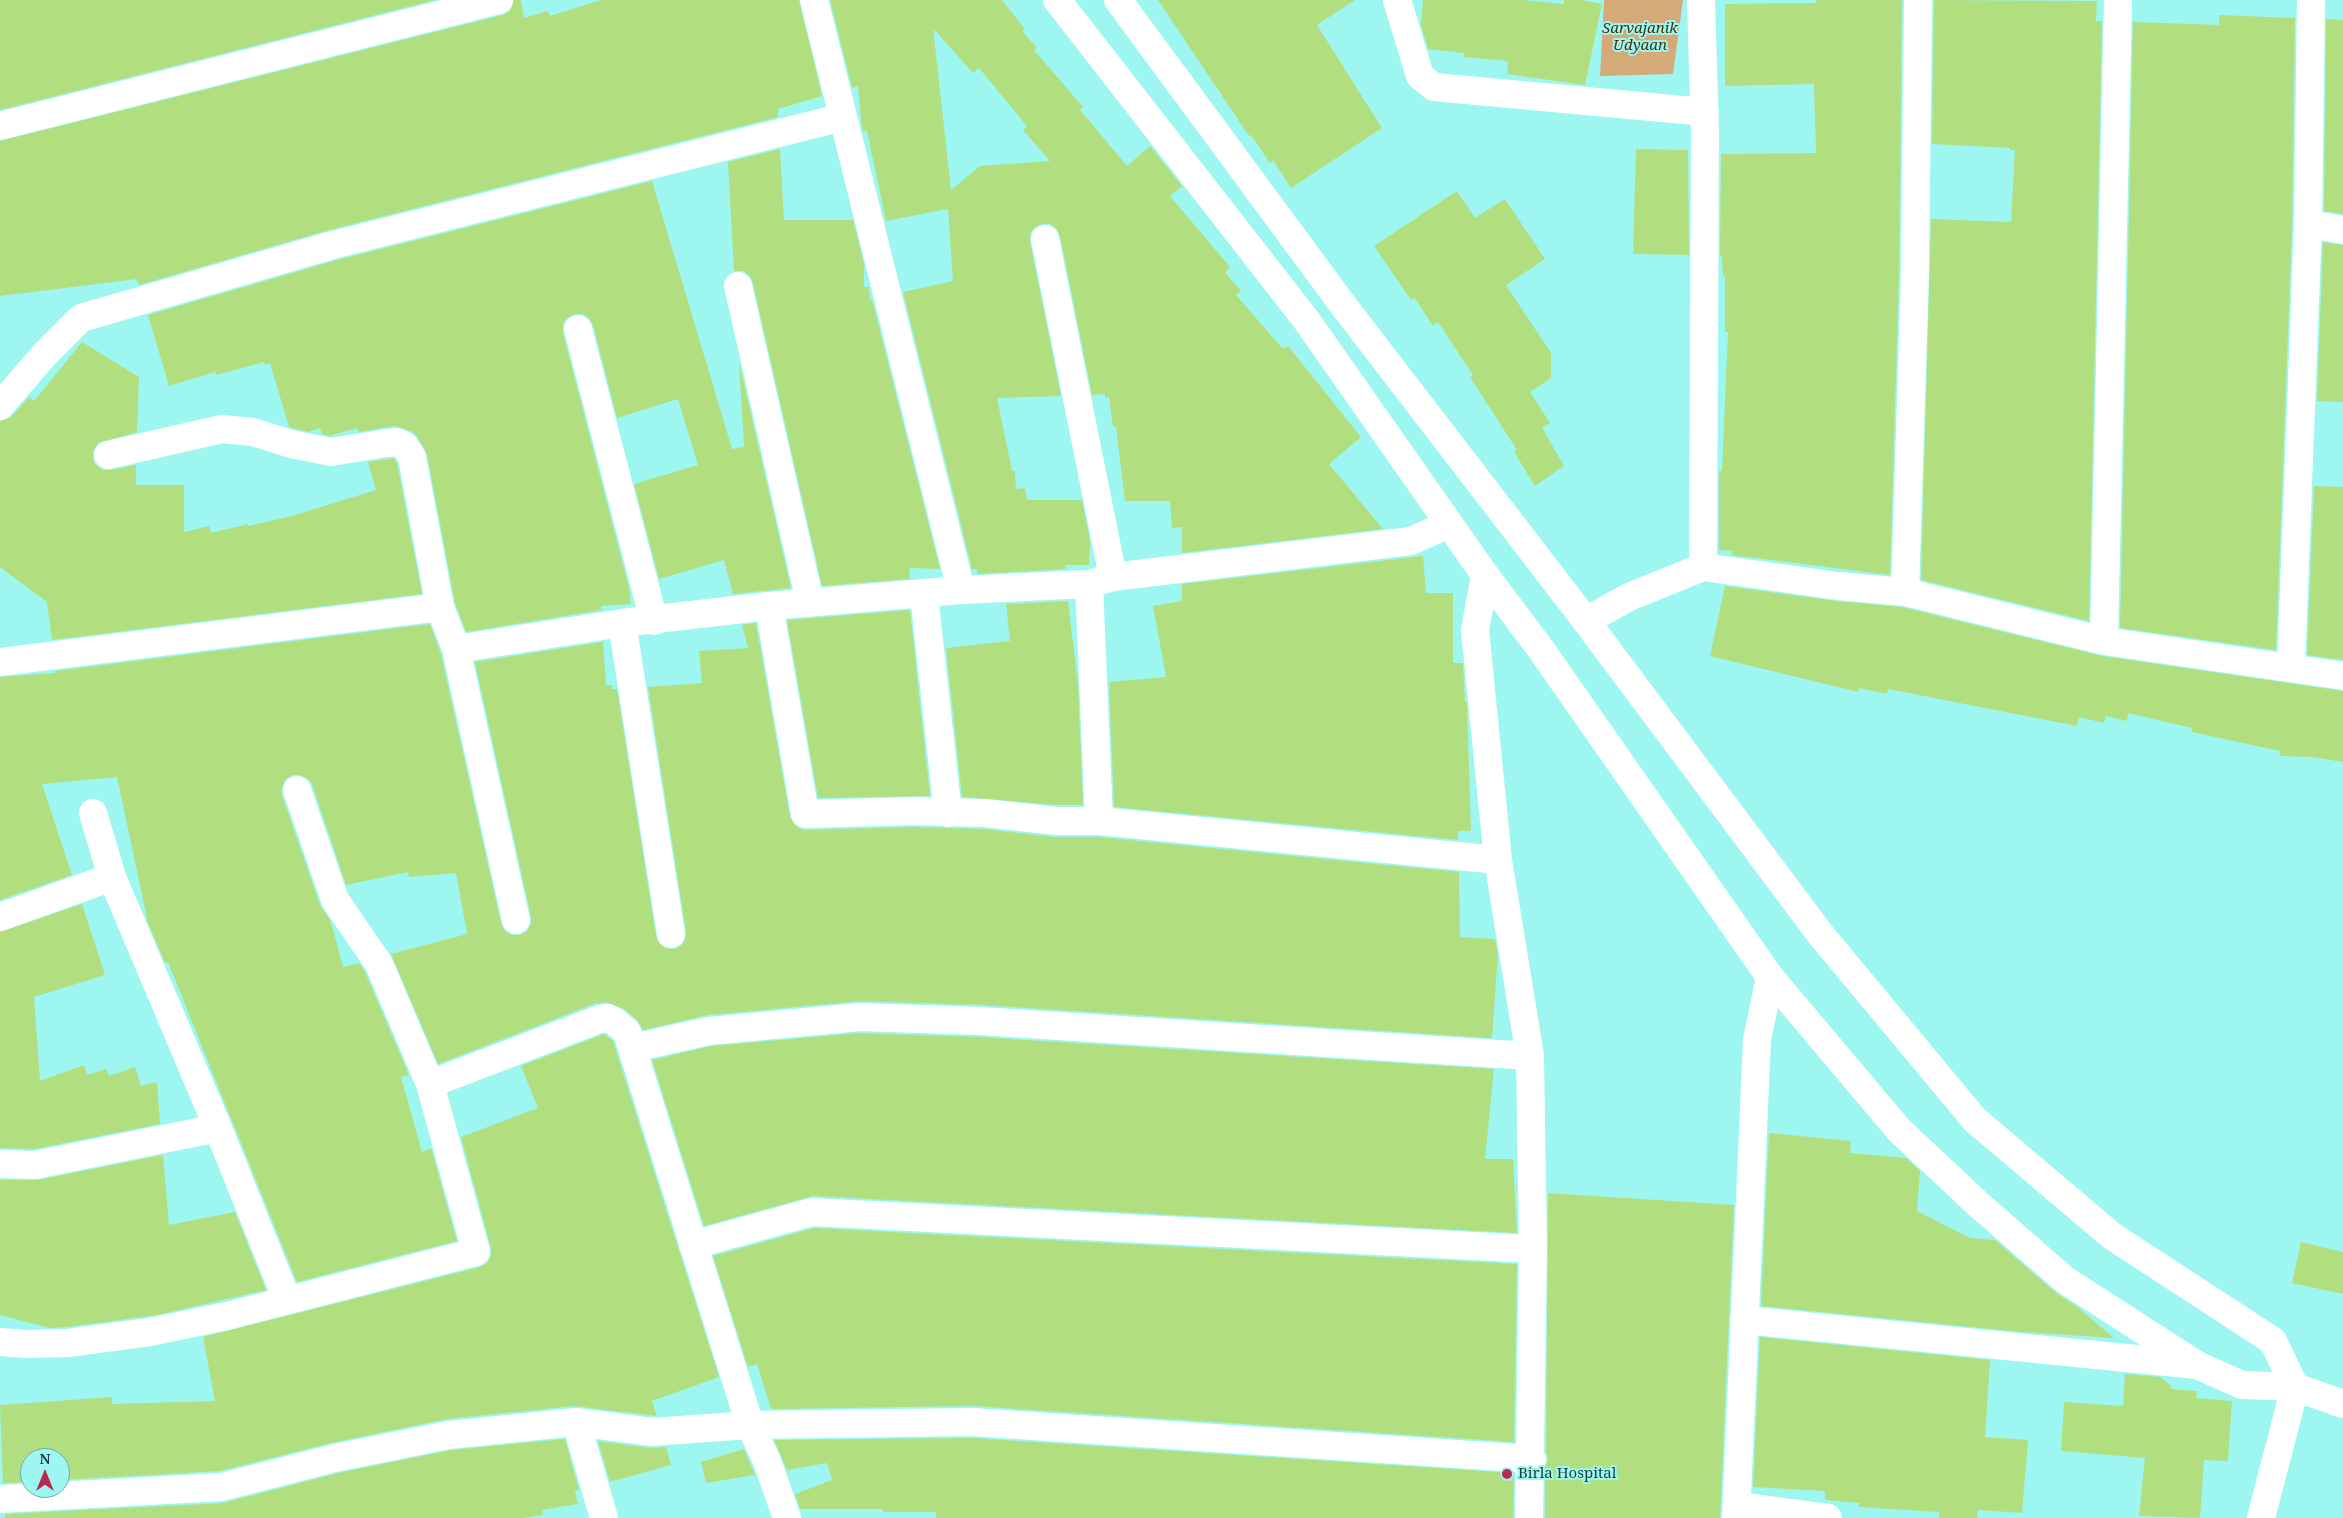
<!DOCTYPE html>
<style>
body{margin:0}
#map{position:relative;width:2343px;height:1518px;overflow:hidden;background:#9df7f0;font-family:"Noto Serif",serif}
canvas{display:block}
.north{position:absolute;left:20px;top:1448px;width:50px;height:50px;box-sizing:border-box;background:#9df7f0;border:1px solid #68ada8;border-radius:50%;rotate:0deg;font-size:14px;font-weight:700;line-height:20px;text-align:center;color:#193f3c}
.north::after{content:'';display:block;margin:auto;width:18px;height:22px;background:#b82851;clip-path:polygon(50% 0,100% 100%,50% 72%,0 100%)}
</style>
<div id="map">
<canvas width="2343" height="1518"></canvas>
<div class="north">N</div>
</div>
<script>
const c = document.querySelector('canvas').getContext('2d');
c.lineJoin = 'round';
function paint(path, color) {
  c.fillStyle = color;
  c.fill(path, 'evenodd');
}
function shape(rows) {
  const path = new Path2D();
  for (const r of rows) {
    path.moveTo(r[0], r[1]);
    for (let i = 2; i < r.length; i += 2) path.lineTo(r[i], r[i + 1]);
  }
  return path;
}
function stroke(path, color, width, dash) {
  c.strokeStyle = color;
  c.lineWidth = width;
  c.lineCap = dash ? 'butt' : 'round';
  c.setLineDash(dash || []);
  c.stroke(path);
}
function drawText(font, color, halo, rows, align = 'center') {
  c.font = font + ' "Noto Serif",serif';
  c.lineWidth = 4;
  c.setLineDash([]);
  c.textBaseline = 'middle';
  c.strokeStyle = halo;
  c.fillStyle = color;
  for (const [text, x, y, turn = 0] of rows) {
    c.save();
    c.translate(x, y);
    c.rotate((+turn || 0) * Math.PI / 180);
    c.textAlign = isNaN(turn) ? turn : align;
    if (halo) c.strokeText(text, 0, 0);
    c.fillText(text, 0, 0);
    c.restore();
  }
}
paint(shape([
 [1604,0,1683,0,1673,74,1600,76]
]), '#d5aa79');
paint(shape([
 [0,0,435,0,0,110],
 [514,0,521,0,524,18,548,11,550,16,601,0,799,0,822,96,778,109,778,117,329,230,139,285,137,279,0,296,0,141,503,15,510,11],
 [830,0,1002,0,1025,29,1022,31,1037,48,1034,50,1083,107,1080,110,1127,166,1150,146,1182,186,1170,196,1230,267,1225,272,1241,291,1236,295,1283,349,1288,346,1361,437,1329,464,1383,529,1182,553,1182,527,1172,528,1170,501,1125,501,1116,426,1113,427,1109,397,1105,398,1105,394,1092,395,1060,236,1056,228,1050,224,1042,224,1034,228,1030,234,1030,242,1061,396,997,398,1012,471,1015,471,1016,489,1025,488,1027,500,1082,500,1090,541,1089,565,1065,565,1065,569,977,574,977,569,972,569,903,292,953,281,948,209,886,221,867,131,863,131,862,129,858,86,852,88],
 [933,28,973,73,979,68,1027,126,1023,130,1050,161,980,166,951,190],
 [1158,0,1355,0,1317,25,1382,128,1291,188,1273,160,1270,163,1251,135,1249,136],
 [1423,0,1523,0,1564,4,1564,0,1581,0,1602,4,1585,85,1507,74,1508,61,1464,57,1464,53,1428,49,1421,25],
 [1816,0,1902,0,1899,273,1890,575,1732,555,1733,551,1719,550,1719,470,1722,471,1728,332,1725,332,1725,276,1723,276,1722,256,1720,256,1721,154,1816,153,1814,84,1725,86,1725,4,1816,3],
 [1934,0,2097,1,2096,21,2102,21,2089,621,1921,580,1931,219,2011,222,2015,150,2010,150,2010,148,1932,144],
 [2219,15,2295,18,2292,224,2276,650,2120,628,2133,22,2219,25],
 [2326,19,2343,20,2343,214,2324,211],
 [780,149,784,220,853,220,864,264,864,287,869,287,870,300,872,299,940,569,909,568,910,579,822,586,753,283,750,276,743,271,734,271,728,162],
 [1636,149,1688,150,1689,255,1633,254],
 [652,181,732,449,744,447,739,362,791,588,733,594,724,560,659,579,634,484,698,465,678,399,617,418,593,325,589,318,583,314,575,314,567,318,563,324,563,333,629,588,631,604,601,606,601,610,466,632,455,603,427,454,417,436,411,431,395,426,359,432,357,428,329,436,322,434,320,428,308,432,289,427,270,363,265,365,264,362,216,375,215,372,169,386,148,315,337,260],
 [1457,191,1475,218,1505,199,1545,259,1506,285,1551,353,1551,378,1530,392,1550,423,1542,428,1564,466,1535,486,1514,452,1517,450,1470,377,1473,375,1438,322,1433,326,1415,298,1411,300,1374,246],
 [2323,242,2343,245,2343,402,2317,401],
 [82,342,139,377,137,432,98,443,93,451,93,459,96,465,103,470,111,470,136,465,136,485,184,485,184,532,209,526,211,533,248,524,248,526,292,516,376,490,368,462,394,458,397,463,422,594,52,640,47,602,0,567,0,421,11,417,29,397,34,401],
 [2314,486,2343,487,2343,660,2307,655],
 [1423,556,1426,593,1453,593,1453,663,1463,663,1465,702,1467,702,1467,708,1471,831,1458,831,1458,840,1114,807,1109,682,1166,677,1153,606,1182,601,1182,584],
 [1725,586,1836,601,1902,607,2102,656,2343,691,2343,762,2312,757,2280,756,2280,751,2192,732,2192,728,2128,713,2127,721,2106,716,2104,723,2079,717,2077,726,1888,689,1887,694,1859,688,1858,692,1710,656],
 [1068,601,1078,685,1083,805,1057,805,962,797,946,648,1010,641,1006,604],
 [910,610,930,796,818,798,787,620],
 [756,623,790,817,798,828,805,830,914,827,984,829,1054,837,1098,837,1459,872,1460,937,1495,939,1498,954,1492,1038,981,1005,861,1001,708,1015,643,1030,637,1020,624,1009,606,1002,594,1004,438,1064,391,954,467,934,456,873,409,877,408,872,346,885,312,784,308,779,300,775,292,775,285,780,282,788,282,795,320,905,331,922,343,967,359,963,365,972,409,1075,401,1077,422,1152,431,1148,457,1241,297,1282,168,962,165,963,148,923,117,777,42,784,72,875,0,900,0,677,55,673,55,671,430,624,441,654,501,923,505,931,512,935,520,935,527,931,531,924,531,917,475,662,603,642,606,685,612,685,612,689,617,689,656,936,659,943,665,948,674,949,681,946,685,940,686,932,648,687,702,683,699,651,748,648,742,625],
 [82,904,105,975,34,997,40,1081,84,1065,87,1075,106,1069,109,1076,135,1067,141,1086,157,1082,160,1124,34,1149,0,1148,0,932],
 [860,1033,979,1037,1494,1069,1485,1159,1513,1159,1517,1233,813,1196,704,1226,652,1060,711,1046],
 [604,1034,613,1041,719,1377,652,1401,657,1416,574,1406,447,1419,331,1443,220,1471,60,1480,60,1458,30,1458,30,1482,3,1483,0,1405,112,1397,112,1404,215,1401,203,1337,480,1267,487,1263,491,1256,491,1248,461,1137,538,1108,521,1066],
 [1769,1133,1851,1141,1850,1153,1906,1158,1920,1171,1917,1211,1970,1238,1995,1240,2055,1292,2076,1306,2114,1338,2022,1332,1761,1306],
 [163,1155,169,1225,235,1212,266,1290,157,1315,67,1327,50,1328,0,1315,0,1180,38,1180],
 [1548,1193,1734,1205,1720,1518,1545,1518,1545,1467,1548,1460,1546,1452],
 [814,1228,1517,1264,1514,1442,973,1406,771,1409,757,1364,748,1367,713,1256],
 [2301,1242,2343,1252,2343,1294,2292,1283],
 [1760,1337,1990,1360,1985,1437,2028,1440,2022,1513,1978,1510,1977,1518,1939,1518,1939,1512,1859,1507,1859,1503,1825,1500,1825,1491,1753,1487],
 [2125,1374,2160,1377,2171,1386,2171,1389,2197,1391,2196,1398,2232,1401,2228,1461,2204,1460,2200,1518,2139,1516,2145,1458,2061,1451,2064,1402,2123,1406],
 [972,1438,1514,1473,1513,1518,936,1518,936,1512,883,1512,883,1509,800,1509,795,1494,832,1480,827,1463,787,1470,774,1440],
 [565,1439,579,1490,575,1491,578,1504,542,1510,543,1515,523,1518,5,1518,5,1514,223,1503,338,1473,451,1450],
 [598,1441,650,1448,666,1447,671,1465,610,1482],
 [744,1449,755,1475,706,1483,701,1462]
]), '#b1df80');
stroke(shape([
 [814,0,961,590],
 [1397,0,1420,76,1434,87,1705,112],
 [1701,0,1705,131,1703,567],
 [0,126,499,0],
 [2308,224,2343,230],
 [1045,239,1113,577],
 [738,286,810,602],
 [578,329,654,621],
 [0,406,45,354,81,318,333,245,843,117],
 [108,455,222,429,253,432,291,444,331,452,387,443,397,442,404,445,412,457,440,607,456,649,516,920],
 [1485,575,1475,630,1498,860,1530,1056,1533,1249,1529,1518],
 [1089,584,1099,821],
 [1905,592,1915,273,1918,0],
 [924,595,948,813],
 [769,606,805,814,914,811,985,813,1056,821,1099,821,1498,860],
 [1586,621,1629,597,1703,567,1838,586,1905,592,2104,641,2343,676],
 [622,623,671,934],
 [2104,641,2118,0],
 [456,649,622,623,769,606,961,590,1089,584,1113,577,1411,541,1449,524],
 [0,662,440,607],
 [2291,667,2308,224,2311,0],
 [93,813,112,877,218,1128,287,1300],
 [0,917,112,877],
 [633,1048,709,1031,860,1017,980,1021,1530,1056],
 [430,1084,600,1019,608,1018,614,1021,627,1032,750,1425,767,1461,787,1518],
 [0,1164,35,1165,218,1128],
 [693,1245,812,1212,1533,1249],
 [1744,1320,2197,1365],
 [0,1342,26,1344,68,1343,150,1332,227,1316,476,1252,430,1084,379,964,335,900,297,790],
 [576,1422,604,1518],
 [0,1499,222,1487,335,1458,449,1435,576,1422,652,1432,750,1425,972,1422,1532,1459],
 [1737,1506,1828,1518],
 [1736,1518,1757,1040,1770,977],
 [2261,1518,2295,1387]
]), '#fff', 28);
stroke(shape([
 [1057,0,1307,321,1485,575,1540,648,1770,977,1899,1130,1978,1204,2065,1280,2197,1365,2242,1385,2295,1387,2343,1404],
 [1118,0,1343,305,1586,621,1821,935,1975,1120,2112,1236,2273,1341,2295,1387]
]), '#fff', 28);
for (const [x, y, r, color] of [
 [1507,1474,6,"#b82851"]
]) {
  const dot = new Path2D();
  dot.arc(x, y, r, 0, 2 * Math.PI);
  c.fillStyle = color;
  c.fill(dot);
  stroke(dot, '#9df7f0', 2);
}
drawText('italic 15px', '#4a2e07', '#9df7f0', [
 ["Sarvajanik",1640,29],
 ["Udyaan",1640,46]
]);
drawText('15px', '#193f3c', '#9df7f0', [
 ["Birla Hospital",1518,1474]
], 'left');
</script>
